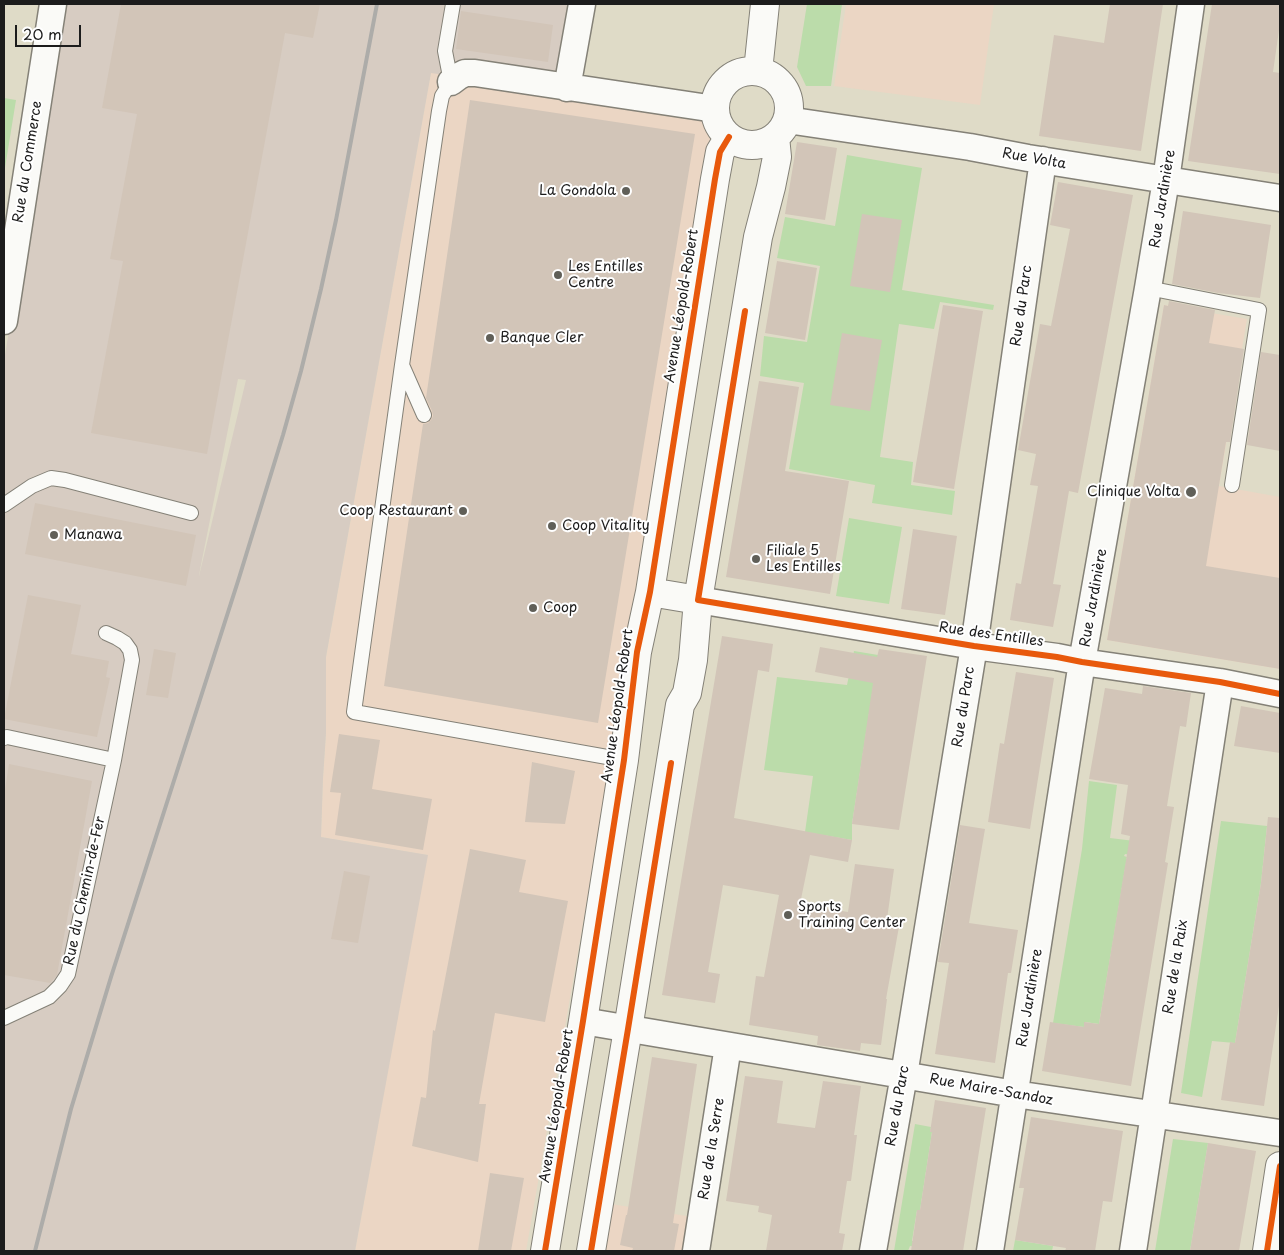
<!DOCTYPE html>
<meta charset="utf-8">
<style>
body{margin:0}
#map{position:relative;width:1284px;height:1255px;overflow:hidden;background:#dfdbc7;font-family:"Playpen Sans",sans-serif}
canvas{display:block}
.frame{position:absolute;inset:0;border:5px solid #1c1c1c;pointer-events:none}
.scale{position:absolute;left:15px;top:25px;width:66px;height:22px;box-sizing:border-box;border:2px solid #1c1c1c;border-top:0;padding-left:6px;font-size:15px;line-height:18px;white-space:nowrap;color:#1c1c1c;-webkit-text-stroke:4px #fff;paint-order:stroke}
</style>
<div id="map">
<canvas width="1284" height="1255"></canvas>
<div class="frame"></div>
<div class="scale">20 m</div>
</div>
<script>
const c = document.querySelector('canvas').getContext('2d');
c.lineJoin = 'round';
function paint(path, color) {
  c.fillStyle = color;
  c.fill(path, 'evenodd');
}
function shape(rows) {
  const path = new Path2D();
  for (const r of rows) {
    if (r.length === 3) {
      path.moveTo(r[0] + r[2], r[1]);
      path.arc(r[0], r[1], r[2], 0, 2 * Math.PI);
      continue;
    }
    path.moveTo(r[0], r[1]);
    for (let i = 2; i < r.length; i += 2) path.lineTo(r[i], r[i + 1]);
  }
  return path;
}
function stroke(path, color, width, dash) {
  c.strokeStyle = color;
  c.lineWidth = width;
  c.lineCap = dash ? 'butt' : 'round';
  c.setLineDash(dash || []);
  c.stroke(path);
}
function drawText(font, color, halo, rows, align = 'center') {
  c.font = font + ' "Playpen Sans",sans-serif';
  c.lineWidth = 4;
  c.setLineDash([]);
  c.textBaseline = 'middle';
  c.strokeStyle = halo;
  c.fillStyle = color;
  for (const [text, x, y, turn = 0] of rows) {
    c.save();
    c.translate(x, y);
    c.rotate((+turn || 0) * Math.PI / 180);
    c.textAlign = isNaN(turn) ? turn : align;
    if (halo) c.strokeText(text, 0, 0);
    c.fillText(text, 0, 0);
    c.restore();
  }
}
paint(shape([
 [846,4,994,4,980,105,834,86],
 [431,72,716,115,610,768,526,1251,355,1251,427,855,321,837,323,778,326,733,326,657],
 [1164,305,1247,319,1219,486,1280,497,1280,669,1107,640],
 [611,1204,693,1217,687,1251,603,1251]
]), '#ebd6c4');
paint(shape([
 [63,4,572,4,558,91,431,73,326,657,326,733,323,778,321,837,428,855,355,1251,4,1251,4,361],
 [238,379,246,380,199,576,199,575]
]), '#d7ccc2');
paint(shape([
 [807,4,842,4,831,86,806,86,797,67],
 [4,98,16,100,4,174],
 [847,155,922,168,902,290,994,305,993,310,940,302,934,329,899,324,880,457,913,462,911,485,955,491,952,515,872,503,875,485,789,469,804,383,760,376,764,336,807,342,820,266,777,258,785,217,835,226],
 [849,518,902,527,889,604,836,596],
 [854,651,878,655,852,824,852,840,805,832,813,776,764,770,777,677,847,685],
 [1089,781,1117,785,1110,838,1167,845,1165,861,1125,854,1124,856,1127,857,1099,1024,1085,1022,1084,1027,1053,1023,1082,849],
 [1221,821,1267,826,1261,883,1235,1043,1212,1041,1202,1097,1181,1093],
 [915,1124,931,1127,930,1132,932,1132,920,1210,917,1210,912,1241,963,1250,963,1251,943,1251,910,1246,908,1251,894,1251],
 [1173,1139,1208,1143,1190,1251,1155,1251],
 [1015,1240,1053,1246,1052,1251,1013,1251]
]), '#bbdcaa');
paint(shape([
 [121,4,320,4,313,38,285,33,207,454,91,433,123,261,110,259,137,114,102,108],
 [1110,4,1163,4,1141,151,1039,136,1054,35,1104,43],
 [1212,4,1280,4,1280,23,1273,72,1280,73,1280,174,1188,161],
 [461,11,553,25,548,62,456,49],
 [470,100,695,134,598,723,384,686,423,424,428,423,431,420,433,416,432,411,426,398],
 [797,142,837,148,825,220,785,214],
 [1058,182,1133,195,1078,493,1069,491,1053,584,1061,585,1053,627,1010,620,1016,583,1021,584,1038,486,1030,485,1036,454,1018,450,1040,324,1051,326,1070,229,1050,225],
 [1183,211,1271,225,1260,298,1218,293,1172,284],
 [862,214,902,220,890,292,850,286],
 [777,261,817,268,805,340,765,333],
 [1169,301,1215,310,1209,343,1244,349,1230,442,1226,442,1206,566,1280,578,1280,669,1107,640,1164,305,1168,306],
 [943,305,983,311,954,489,913,482],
 [842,333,882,340,870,411,830,405],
 [1261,352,1280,355,1280,451,1247,445],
 [759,381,799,387,785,471,849,481,830,594,726,577],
 [35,503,196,535,186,586,25,554],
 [913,529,957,536,945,615,901,609],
 [28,595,81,605,71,654,109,661,106,677,110,678,97,737,4,719],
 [722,636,773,644,769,672,758,670,734,818,852,840,848,862,810,855,800,904,848,912,855,864,894,869,887,919,900,921,886,999,887,999,881,1045,861,1043,860,1051,817,1045,818,1036,749,1025,756,976,764,977,779,895,723,885,708,972,720,974,715,1003,662,995],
 [820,647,877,657,879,649,927,656,899,830,852,824,873,683,815,672],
 [154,649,176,653,168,698,146,695],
 [1016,672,1054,678,1030,829,988,822,1000,743,1004,744],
 [1143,686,1191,693,1186,727,1180,726,1167,806,1174,807,1165,862,1168,863,1131,1086,1042,1071,1050,1022,1084,1027,1084,1022,1099,1024,1130,836,1121,834,1128,785,1089,779,1105,688,1142,694],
 [1241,706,1280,713,1280,753,1234,746],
 [339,734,380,740,372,789,432,799,423,850,335,835,341,793,330,792],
 [532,762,575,771,565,824,525,822],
 [9,764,92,781,57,975,50,983,4,975,4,796],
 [1268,817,1280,818,1280,999,1264,1106,1221,1100,1230,1042,1235,1043,1261,883],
 [960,825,985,829,969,923,1018,930,1011,973,1008,973,995,1063,935,1054,949,963,938,962],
 [470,849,526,860,519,892,568,901,545,1022,495,1013,479,1104,486,1104,478,1162,412,1146,421,1097,426,1098,433,1030,435,1031],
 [344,871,370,876,358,943,331,939],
 [652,1057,697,1064,673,1223,679,1224,674,1251,632,1251,633,1248,620,1245,626,1215,627,1215],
 [745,1076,783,1081,777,1123,815,1128,823,1081,861,1086,854,1135,857,1135,851,1181,847,1181,839,1233,845,1234,842,1251,766,1251,772,1215,758,1212,759,1206,726,1201],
 [935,1100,986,1108,963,1251,911,1251,917,1210,920,1210,932,1132,930,1132],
 [1031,1117,1123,1131,1112,1202,1103,1201,1095,1251,1065,1251,1066,1248,1015,1240,1024,1188,1019,1188],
 [1208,1143,1256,1151,1239,1251,1190,1251],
 [490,1173,524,1178,511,1251,478,1251]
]), '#d2c5b8');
const lane = shape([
 [453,4,445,51,451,82,442,96,439,111,402,365,354,712,624,760],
 [1148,288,1259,310,1232,485],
 [402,365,424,415],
 [4,505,32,486,51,478,65,480,191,513],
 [4,738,7,737,114,760],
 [4,1018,49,997,60,986,68,974,114,760,132,660,130,650,125,643,117,638,106,633]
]);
const street = shape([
 [451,82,459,76,465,73,475,73,715,109],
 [567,88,582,4],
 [787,120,970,147,1028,158,1280,198],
 [4,321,53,4],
 [698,600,974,646,1057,657,1082,662,1220,682,1280,694],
 [583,1021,1015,1094,1280,1133],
 [696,1251,728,1046],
 [873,1251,904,1075,974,646,1043,160],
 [990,1251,1082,662,1148,288,1166,180,1191,4],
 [1133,1251,1220,682]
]);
const secondary = shape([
 [1267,1251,1280,1166]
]);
const primary = shape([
 [758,71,765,4],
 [752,108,37],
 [650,592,698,600],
 [545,1251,583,1021,624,760,637,652,650,592,715,179,720,152,729,137],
 [591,1251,628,1029,680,705,687,693,693,660,698,600,758,237,771,187,777,157,775,137]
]);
stroke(lane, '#848177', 16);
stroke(street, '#848177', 29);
stroke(secondary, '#848177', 30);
stroke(primary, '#848177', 30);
stroke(lane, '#fafaf7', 14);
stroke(street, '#fafaf7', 26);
stroke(secondary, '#fafaf7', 28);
stroke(primary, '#fafaf7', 28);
stroke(shape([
 [35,1251,71,1109,111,977,239,578,283,435,301,371,321,289,336,220,377,4]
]), '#adaca9', 4);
stroke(shape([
 [745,311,698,600,974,646,1057,657,1082,662,1220,682,1280,694],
 [545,1251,583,1021,624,760,637,652,650,592,715,179,720,152,729,137],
 [591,1251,628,1029,671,763],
 [1267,1251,1280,1166]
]), '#e8590c', 6);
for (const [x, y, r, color] of [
 [626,191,5,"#605f58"],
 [558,275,5,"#605f58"],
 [490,338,5,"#605f58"],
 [1191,492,6,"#605f58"],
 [463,511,5,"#605f58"],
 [552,526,5,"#605f58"],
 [54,535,5,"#605f58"],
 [756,559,5,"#605f58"],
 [533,608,5,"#605f58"],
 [788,915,5,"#605f58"]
]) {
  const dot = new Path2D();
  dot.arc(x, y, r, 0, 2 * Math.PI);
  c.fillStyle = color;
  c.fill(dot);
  stroke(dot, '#fff', 2);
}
drawText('14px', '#1c1c1c', '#fff', [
 ["Rue Volta",1034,159,10],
 ["Rue du Commerce",28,162,-81],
 ["Rue Jardinière",1163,199,-81],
 ["Avenue Léopold-Robert",682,306,-81],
 ["Rue du Parc",1022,306,-82],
 ["Rue Jardinière",1094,598,-80],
 ["Rue des Entilles",991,635,8],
 ["Avenue Léopold-Robert",618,706,-82],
 ["Rue du Parc",964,707,-81],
 ["Rue du Chemin-de-Fer",85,891,-78],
 ["Rue de la Paix",1176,967,-81],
 ["Rue Jardinière",1030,998,-81],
 ["Rue Maire-Sandoz",991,1090,10],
 ["Avenue Léopold-Robert",557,1106,-81],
 ["Rue du Parc",898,1106,-80],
 ["Rue de la Serre",712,1149,-81]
]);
drawText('14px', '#1c1c1c', '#fff', [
 ["La Gondola",616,191,"right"],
 ["Les Entilles",568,267],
 ["Centre",568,283],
 ["Banque Cler",500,338],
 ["Clinique Volta",1180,492,"right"],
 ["Coop Restaurant",453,511,"right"],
 ["Coop Vitality",562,526],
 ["Manawa",64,535],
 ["Filiale 5",766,551],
 ["Les Entilles",766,567],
 ["Coop",543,608],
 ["Sports",798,907],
 ["Training Center",798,923]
], 'left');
</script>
